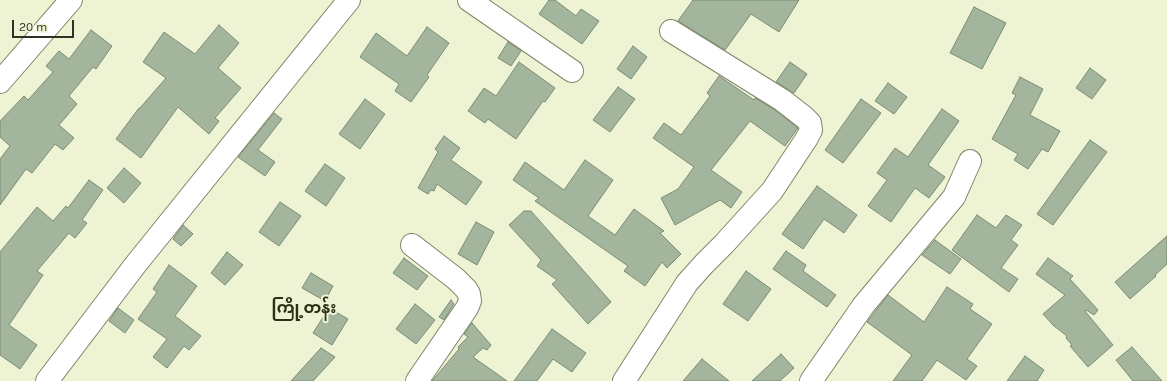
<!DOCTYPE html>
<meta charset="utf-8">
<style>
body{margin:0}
#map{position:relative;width:1167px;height:381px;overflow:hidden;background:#eef3d4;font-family:Karla,sans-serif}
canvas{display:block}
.scale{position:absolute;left:12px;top:20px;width:62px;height:18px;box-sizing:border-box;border:2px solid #303126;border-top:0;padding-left:5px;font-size:12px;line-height:14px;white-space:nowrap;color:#303126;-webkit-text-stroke:3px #eef3d4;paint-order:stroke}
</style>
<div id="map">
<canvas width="1167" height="381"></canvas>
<div class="scale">20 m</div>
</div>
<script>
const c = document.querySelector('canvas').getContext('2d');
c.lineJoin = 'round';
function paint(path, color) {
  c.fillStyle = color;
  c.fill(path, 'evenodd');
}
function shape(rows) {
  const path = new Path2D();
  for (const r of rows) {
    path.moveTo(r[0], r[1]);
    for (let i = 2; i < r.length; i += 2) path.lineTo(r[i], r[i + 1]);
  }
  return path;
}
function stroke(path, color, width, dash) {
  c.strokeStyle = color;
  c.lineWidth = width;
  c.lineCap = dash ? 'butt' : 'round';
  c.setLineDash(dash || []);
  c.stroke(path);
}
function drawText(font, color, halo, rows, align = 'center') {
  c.font = font + ' Karla,"Noto Sans Myanmar",sans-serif';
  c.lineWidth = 4;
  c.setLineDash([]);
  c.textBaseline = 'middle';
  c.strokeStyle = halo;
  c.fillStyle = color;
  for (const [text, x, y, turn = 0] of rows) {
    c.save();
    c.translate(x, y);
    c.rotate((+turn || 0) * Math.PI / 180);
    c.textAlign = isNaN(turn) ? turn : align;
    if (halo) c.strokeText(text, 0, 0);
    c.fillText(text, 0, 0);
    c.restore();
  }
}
const building = shape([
 [549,0,555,0,576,16,581,9,599,21,582,44,539,14,549,0],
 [693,0,799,0,779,32,751,14,725,50,678,21,693,0],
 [974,7,1006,23,982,69,950,53,974,7],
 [219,25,239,43,218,68,241,88,215,118,219,121,209,134,178,107,141,158,116,139,139,108,140,108,166,78,143,62,164,32,195,54,219,25],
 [427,27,449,43,427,75,429,77,411,102,395,91,399,84,360,57,376,33,407,56,427,27],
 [91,30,112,46,96,69,93,67,69,96,77,104,59,125,74,138,63,150,55,144,32,173,26,169,0,205,0,159,10,146,0,137,0,121,24,96,28,100,53,72,46,66,59,51,69,59,91,30],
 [508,42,521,51,511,66,498,58,508,42],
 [633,46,647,57,631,79,617,69,633,46],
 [519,62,555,88,545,102,543,101,516,139,488,119,485,123,468,111,484,88,496,96,519,62],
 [790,62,807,74,794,93,776,82,790,62],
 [1090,68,1106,80,1092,99,1076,88,1090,68],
 [719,76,754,100,755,98,775,110,798,128,785,146,750,121,711,170,742,192,731,208,720,200,675,225,661,198,678,189,694,167,653,138,664,123,681,135,710,96,707,93,719,76],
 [1020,77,1043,89,1030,115,1060,131,1048,152,1042,149,1028,169,1014,160,1018,154,992,139,1016,95,1012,93,1020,77],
 [888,83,907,97,894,114,875,101,888,83],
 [618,87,635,99,610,132,593,120,618,87],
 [365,99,385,114,360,149,339,134,365,99],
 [861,99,881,113,843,163,825,150,861,99],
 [942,109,959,121,928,165,945,177,929,198,915,188,891,222,868,206,887,180,877,173,895,148,908,157,942,109],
 [274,113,282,119,258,150,275,162,265,176,238,157,274,113],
 [444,136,460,148,451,160,482,182,466,205,437,184,434,191,431,190,428,194,418,188,438,152,435,149,444,136],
 [1090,140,1107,152,1053,225,1037,214,1090,140],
 [585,160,613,180,588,216,615,235,634,209,664,231,660,233,681,254,667,268,662,262,645,286,624,271,628,266,535,201,539,198,513,180,525,162,564,190,585,160],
 [325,164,345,178,326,206,305,191,325,164],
 [124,168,141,183,124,203,107,188,124,168],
 [89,180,103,190,82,220,87,223,75,238,69,233,37,271,43,275,9,325,37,345,20,369,0,355,0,252,37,207,53,221,66,206,68,208,89,180],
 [817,186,857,215,844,233,824,219,803,249,782,234,817,186],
 [280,202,301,216,279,246,259,232,280,202],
 [524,211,531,211,611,302,588,324,552,284,557,280,537,266,541,260,509,225,524,211],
 [977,215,996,228,1006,215,1022,225,1011,240,1018,245,1001,268,1018,279,1009,292,952,250,977,215],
 [476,222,494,232,477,265,458,254,476,222],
 [183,225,193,234,181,246,173,239,183,225],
 [1167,236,1167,264,1155,275,1156,276,1130,299,1115,282,1167,236],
 [935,240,961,259,950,274,922,255,935,240],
 [786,251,806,265,803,271,836,295,827,307,773,269,786,251],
 [227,252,243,265,225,285,211,273,227,252],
 [404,258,428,276,417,290,393,273,404,258],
 [1048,258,1073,276,1070,279,1098,310,1094,315,1086,310,1085,311,1113,345,1088,367,1070,346,1072,345,1066,338,1067,336,1054,326,1043,314,1065,295,1036,274,1048,258],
 [169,265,197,286,175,316,201,336,189,350,184,346,167,368,153,357,167,339,138,319,157,292,153,289,169,265],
 [746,271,771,289,748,321,723,304,746,271],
 [311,273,333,286,325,301,302,288,311,273],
 [947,287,973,304,970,309,992,324,967,359,977,366,966,380,937,360,922,381,893,381,912,355,867,322,888,295,924,322,947,287],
 [451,300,454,304,444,320,439,317,451,300],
 [415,304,435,320,416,344,396,329,415,304],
 [118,308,134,320,125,333,109,321,118,308],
 [329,308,348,319,332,345,313,333,329,308],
 [472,323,491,345,487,350,483,348,473,357,507,381,432,381,459,349,458,347,468,337,464,334,472,323],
 [552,329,586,353,572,372,553,359,537,381,514,381,552,329],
 [1132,347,1162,381,1133,381,1116,360,1132,347],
 [321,348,335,357,313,381,291,381,321,348],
 [781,354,794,368,780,381,752,381,781,354],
 [1025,356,1044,370,1037,381,1007,381,1025,356],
 [702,359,729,381,683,381,702,359]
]);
paint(building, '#a3b69d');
stroke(building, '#7a8c74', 1);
const minor = shape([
 [469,0,572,71],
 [0,82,71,0],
 [412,245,456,279,466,289,469,294,470,301,467,308,417,381],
 [47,381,136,264,349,0],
 [624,381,687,283,704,264,724,244,772,191,807,138,811,130,810,123,804,117,782,100,671,31],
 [811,381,863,306,954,197,970,161]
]);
stroke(minor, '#818569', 24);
stroke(minor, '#fff', 22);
drawText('bold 16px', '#2d2f17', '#eef3d4', [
 ["ကြို့တန်း",304,308]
]);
</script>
